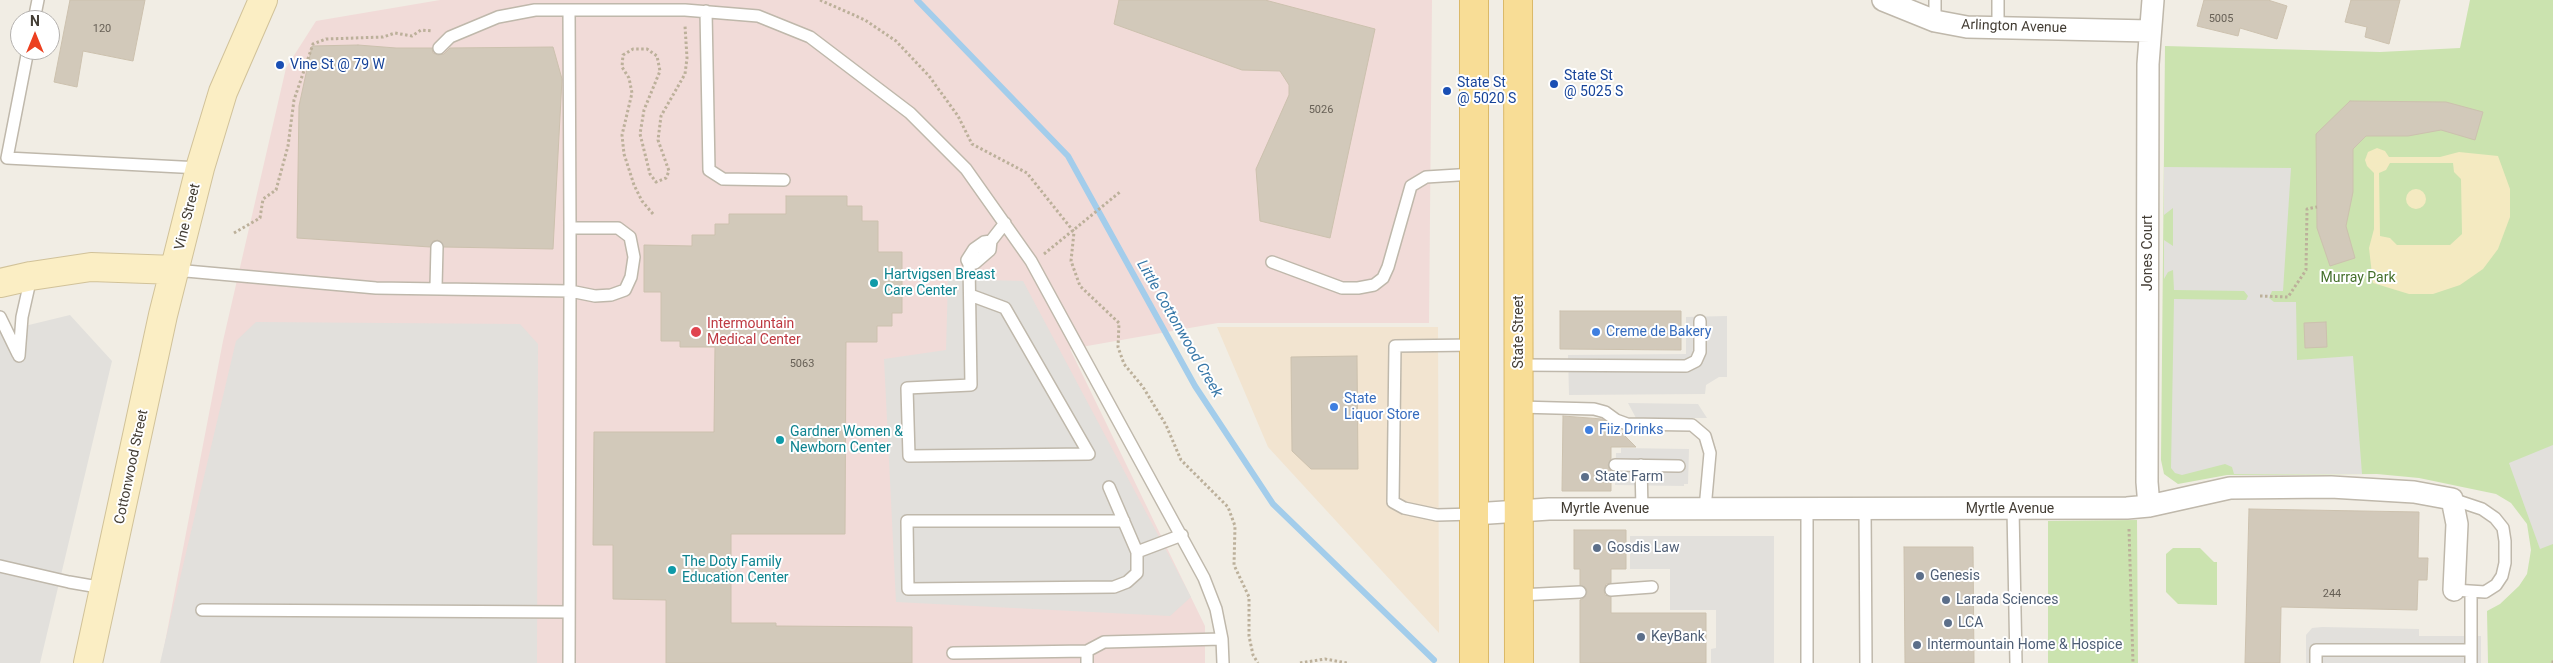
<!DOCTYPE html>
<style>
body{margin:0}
#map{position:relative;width:2553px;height:663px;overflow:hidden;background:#f1ede4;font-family:Roboto,sans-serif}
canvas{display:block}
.north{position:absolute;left:10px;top:10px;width:50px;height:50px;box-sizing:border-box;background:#fff;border:1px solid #b4b1ae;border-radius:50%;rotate:0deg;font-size:14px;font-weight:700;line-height:20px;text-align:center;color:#433d34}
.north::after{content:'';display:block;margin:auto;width:18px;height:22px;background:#ec4020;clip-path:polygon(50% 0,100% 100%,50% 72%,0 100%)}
</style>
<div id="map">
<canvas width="2553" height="663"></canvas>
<div class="north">N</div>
</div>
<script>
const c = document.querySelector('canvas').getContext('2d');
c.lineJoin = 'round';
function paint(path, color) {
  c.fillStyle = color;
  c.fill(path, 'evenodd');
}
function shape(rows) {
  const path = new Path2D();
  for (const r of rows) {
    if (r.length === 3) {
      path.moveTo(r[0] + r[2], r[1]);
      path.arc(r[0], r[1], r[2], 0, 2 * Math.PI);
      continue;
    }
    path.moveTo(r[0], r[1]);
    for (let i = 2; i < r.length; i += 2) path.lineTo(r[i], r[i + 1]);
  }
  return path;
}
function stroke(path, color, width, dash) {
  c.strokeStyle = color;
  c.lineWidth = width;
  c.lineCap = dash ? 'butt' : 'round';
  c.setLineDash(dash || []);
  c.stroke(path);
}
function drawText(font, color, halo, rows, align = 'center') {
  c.font = font + ' Roboto,sans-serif';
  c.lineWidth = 4;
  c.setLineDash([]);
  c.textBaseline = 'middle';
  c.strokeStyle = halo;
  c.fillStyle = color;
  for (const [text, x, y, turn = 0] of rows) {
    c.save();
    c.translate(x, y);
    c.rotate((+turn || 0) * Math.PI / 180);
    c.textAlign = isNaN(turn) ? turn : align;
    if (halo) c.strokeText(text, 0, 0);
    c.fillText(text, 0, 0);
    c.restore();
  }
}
paint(shape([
 [1217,327,1438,327,1439,633,1268,447]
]), '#f2e4d0');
paint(shape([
 [440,0,1432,0,1429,323,1218,323,1070,349,1205,626,1205,663,161,663,223,341,286,68,316,21]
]), '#f1dbd8');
paint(shape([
 [2470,0,2553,0,2553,663,2488,663,2487,611,2500,604,2519,586,2527,574,2531,550,2527,524,2511,503,2496,494,2419,478,2377,474,2227,475,2178,484,2164,474,2161,460,2165,46,2380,52,2460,48],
 [2137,520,2138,663,2048,663,2048,521],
 [2173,548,2200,548,2214,562,2217,562,2217,605,2178,604,2166,592,2166,554]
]), '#cbe3af');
paint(shape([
 [2377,148,2385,151,2389,157,2440,157,2459,152,2498,156,2510,189,2510,217,2498,249,2483,269,2460,285,2433,294,2409,294,2373,283,2369,248,2374,229,2374,173,2367,166,2365,160,2368,152],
 [2390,163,2453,163,2454,172,2461,179,2462,234,2450,245,2397,245,2390,238,2380,236,2379,173,2386,170],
 [2416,199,10]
]), '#f4eac1');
paint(shape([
 [2164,167,2291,168,2283,291,2272,291,2269,298,2274,302,2296,302,2297,360,2353,356,2362,474,2234,474,2232,467,2225,464,2182,475,2175,473,2171,468,2174,299,2246,300,2248,296,2244,291,2174,290,2173,270,2168,272,2164,279,2164,240,2173,246,2173,208,2164,215],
 [948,279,1023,281,1191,597,1170,616,896,602,884,359,946,350],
 [70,315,112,361,40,663,0,663,0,332],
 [1727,316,1727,377,1719,377,1706,385,1705,394,1569,395,1568,355,1686,354,1686,317],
 [256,322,520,324,538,344,537,663,160,663,236,341],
 [1628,403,1698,404,1707,418,1636,418],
 [2553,445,2553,544,2540,549,2509,463],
 [1621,448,1689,449,1688,484,1684,484,1684,486,1615,485,1616,453,1621,453],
 [1630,536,1774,536,1774,663,1711,663,1711,649,1716,648,1716,610,1670,610,1670,569,1630,569],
 [2322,627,2419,629,2419,636,2481,636,2481,663,2306,663,2306,635,2312,628]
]), '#e2e0dc');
stroke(shape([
 [917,0,1068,156,1195,386,1273,504,1434,660]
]), '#a3cdeb', 6);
const building = shape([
 [70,0,145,0,133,61,83,51,77,87,54,82,70,0],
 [1119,0,1265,0,1375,29,1330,238,1260,221,1256,169,1289,95,1289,85,1280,71,1242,70,1114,24,1119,0],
 [2204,0,2268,0,2287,6,2277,39,2240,28,2238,36,2197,26,2204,0],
 [2351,0,2400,0,2389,44,2365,37,2367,27,2345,22,2351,0],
 [358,45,396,48,432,48,433,53,438,55,444,54,450,48,553,47,562,79,553,249,444,247,438,240,433,241,430,247,297,238,299,106,312,46,358,45],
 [2350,101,2446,102,2483,112,2475,140,2441,130,2408,136,2366,136,2353,149,2353,192,2346,226,2355,258,2330,266,2317,228,2316,134,2350,101],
 [786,196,847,196,847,206,862,206,862,221,878,221,878,252,902,252,902,313,892,313,892,326,877,326,877,342,846,342,845,534,731,534,731,623,776,623,776,626,912,627,912,663,666,663,666,600,613,599,613,545,593,545,594,432,714,432,715,347,680,347,680,341,661,341,661,292,644,292,644,245,692,246,692,235,715,235,715,224,729,224,729,214,786,214,786,196],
 [1560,311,1681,311,1681,350,1560,349,1560,311],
 [2326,322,2327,347,2305,348,2304,323,2326,322],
 [1357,356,1358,469,1311,469,1292,451,1291,357,1357,356],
 [1563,416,1602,419,1618,429,1636,447,1611,447,1611,459,1608,465,1611,471,1611,491,1562,491,1563,416],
 [2249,509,2419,512,2418,558,2428,558,2427,580,2418,580,2417,610,2281,607,2280,663,2245,663,2249,509],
 [1574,530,1626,530,1626,569,1611,569,1611,583,1606,584,1604,590,1605,595,1611,597,1611,613,1706,613,1706,663,1580,663,1580,600,1584,598,1587,592,1586,588,1580,585,1580,569,1574,569,1574,530],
 [1904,547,1973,547,1974,663,1905,663,1904,547]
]);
paint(building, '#d2c9ba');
stroke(building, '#ccc1ae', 1);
const lane = shape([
 [569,10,570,228,570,291,595,296,611,295,625,290,631,277,634,257,630,237,618,228,570,228],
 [706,11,709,170,723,179,784,180],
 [34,20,38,0],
 [1935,21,1935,0],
 [1998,29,1998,0],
 [439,48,450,37,498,17,535,10,685,10,758,16,810,37,910,113,966,169,1031,261,1204,578,1216,609,1222,639,1223,663],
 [28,50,7,158,200,168],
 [991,241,984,242,974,249,967,260,969,264,975,263,990,250,991,241,1005,223],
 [1272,262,1342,288,1358,288,1374,285,1383,278,1388,267,1411,186,1426,177,1474,174],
 [969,264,971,385,907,388,909,456,1089,454,1005,308,970,295],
 [175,270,376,288,570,291,569,663],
 [436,287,437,247],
 [0,317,18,354],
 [19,356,22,317,31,277],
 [1519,365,1686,366,1696,361,1700,352,1700,321],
 [1519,407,1594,409,1605,412,1616,420,1627,424,1692,425,1705,436,1710,453,1705,509],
 [1615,465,1679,466],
 [1641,465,1642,509],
 [1109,487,1137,552,1182,535],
 [2452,499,2482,509,2495,518,2503,528,2505,541,2505,563,2502,576,2496,585,2485,592,2454,590],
 [1865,508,1866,663],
 [2013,509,2016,663],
 [1474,514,1437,515,1404,508,1393,502,1395,346,1474,345],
 [1124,521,907,521,908,589,1114,587,1127,582,1137,573,1137,552],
 [0,566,69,582,104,588],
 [1611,590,1652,587],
 [1519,595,1580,592],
 [202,610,569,612],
 [953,653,1087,651],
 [1087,663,1087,651,1104,642,1222,639],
 [1807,663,1807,508],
 [2316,663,2316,650,2471,650],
 [2471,663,2471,593]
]);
const street = shape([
 [1883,0,1935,21,1967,27,2150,31],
 [2149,506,2147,482,2148,64,2153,0],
 [1474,514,1549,509,2127,508,2149,506,2230,488,2331,487,2414,492,2452,499,2457,524,2454,590]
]);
const secondary = shape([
 [0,283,31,276,91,267,175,270],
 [88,663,163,315,200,168,223,92,263,0]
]);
const primary = shape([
 [1474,0,1474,663],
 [1518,0,1519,663]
]);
stroke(lane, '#bfb8ab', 14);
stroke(street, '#bfb8ab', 24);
stroke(secondary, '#d1c299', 30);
stroke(primary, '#dbb968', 30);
stroke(shape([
 [820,0,865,20,896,41,929,76,958,116,972,144,1027,173,1074,232,1071,261,1080,286,1119,323,1118,347,1124,364,1143,387,1166,425,1181,460,1228,507,1235,526,1234,565,1249,597,1249,636,1253,655,1258,663],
 [653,214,642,201,634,185,624,154,622,135,632,93,629,78,622,67,623,55,633,49,647,49,657,56,660,71,644,110,640,134,650,174,656,182,666,178,669,171,658,140,661,116,685,74,687,58,685,26],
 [234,233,260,218,263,199,276,190,288,146,294,100,313,44,326,39,383,37,395,33,412,36,421,30,433,31],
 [1044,254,1120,192],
 [2260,296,2288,297,2306,270,2307,209,2317,207],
 [2129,529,2133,663],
 [1300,663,1325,659,1347,663],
 [2553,663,2553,660]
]), '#bcb09a', 3, [2.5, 2.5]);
stroke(lane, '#fff', 11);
stroke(street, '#fff', 21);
stroke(secondary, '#fbeec4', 28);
stroke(primary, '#f8dd96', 28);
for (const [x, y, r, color] of [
 [280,65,5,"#1a4fb4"],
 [1554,84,5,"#1a4fb4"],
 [1447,91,5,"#1a4fb4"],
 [874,283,5,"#0f9aa8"],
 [696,332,6,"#e0444e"],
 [1596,332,5,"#3f7fe0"],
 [1334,407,5,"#3f7fe0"],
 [1589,430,5,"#3f7fe0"],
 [780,440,5,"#0f9aa8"],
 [1585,477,5,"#5c6f8a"],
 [1597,548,5,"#5c6f8a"],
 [672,570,5,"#0f9aa8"],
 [1920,576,5,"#5c6f8a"],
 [1946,600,5,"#5c6f8a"],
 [1948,623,5,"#5c6f8a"],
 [1641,637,5,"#5c6f8a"],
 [1917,645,5,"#5c6f8a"]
]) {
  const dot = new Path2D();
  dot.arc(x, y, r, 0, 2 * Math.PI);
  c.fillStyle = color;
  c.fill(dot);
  stroke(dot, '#fff', 2);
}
drawText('11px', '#676056', null, [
 ["5005",2221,19],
 ["120",102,29],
 ["5026",1321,110],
 ["5063",802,364],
 ["244",2332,594]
]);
drawText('14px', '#433d34', '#fff', [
 ["Arlington Avenue",2014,27,2],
 ["Vine Street",188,217,-76],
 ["Jones Court",2148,253,-90],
 ["State Street",1519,332,-90],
 ["Cottonwood Street",132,467,-78],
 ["Myrtle Avenue",1605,509],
 ["Myrtle Avenue",2010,509]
]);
drawText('14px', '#164399', '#fff', [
 ["Vine St @ 79 W",290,65],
 ["State St",1564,76],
 ["@ 5025 S",1564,92],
 ["State St",1457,83],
 ["@ 5020 S",1457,99]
], 'left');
drawText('14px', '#0d838f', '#fff', [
 ["Hartvigsen Breast",884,275],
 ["Care Center",884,291],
 ["Gardner Women &",790,432],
 ["Newborn Center",790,448],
 ["The Doty Family",682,562],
 ["Education Center",682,578]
], 'left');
drawText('14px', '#45702c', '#fff', [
 ["Murray Park",2358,278]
]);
drawText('14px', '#be3a42', '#fff', [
 ["Intermountain",707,324],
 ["Medical Center",707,340]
], 'left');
drawText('14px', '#366cbe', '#fff', [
 ["Creme de Bakery",1606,332],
 ["State",1344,399],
 ["Liquor Store",1344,415],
 ["Fiiz Drinks",1599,430]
], 'left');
drawText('14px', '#4e5e75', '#fff', [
 ["State Farm",1595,477],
 ["Gosdis Law",1607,548],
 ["Genesis",1930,576],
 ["Larada Sciences",1956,600],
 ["LCA",1958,623],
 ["KeyBank",1651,637],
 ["Intermountain Home & Hospice",1927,645]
], 'left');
drawText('italic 15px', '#3576a7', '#fff', [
 ["Little Cottonwood Creek",1179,329,60]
]);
</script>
